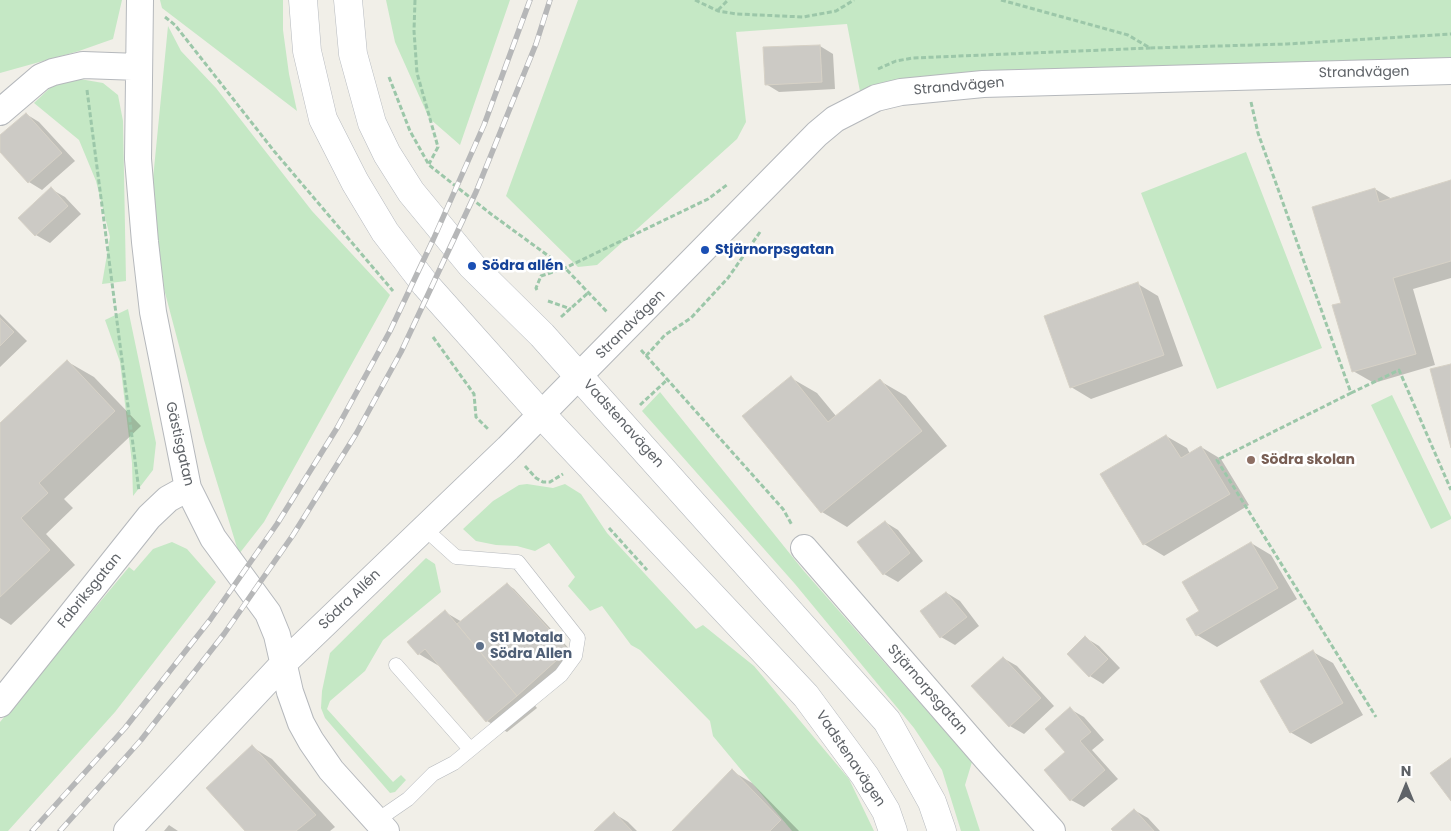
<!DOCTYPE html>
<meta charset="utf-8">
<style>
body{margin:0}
#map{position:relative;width:1451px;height:831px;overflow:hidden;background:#f1efe8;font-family:Poppins,sans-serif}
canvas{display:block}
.north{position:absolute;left:1381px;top:761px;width:50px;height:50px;-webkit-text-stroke:4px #fff;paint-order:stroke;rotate:0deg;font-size:14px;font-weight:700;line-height:20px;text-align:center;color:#5f6368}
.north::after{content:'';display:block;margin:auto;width:18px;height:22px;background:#5f6368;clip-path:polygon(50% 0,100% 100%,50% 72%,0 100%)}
</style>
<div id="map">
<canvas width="1451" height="831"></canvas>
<div class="north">N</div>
</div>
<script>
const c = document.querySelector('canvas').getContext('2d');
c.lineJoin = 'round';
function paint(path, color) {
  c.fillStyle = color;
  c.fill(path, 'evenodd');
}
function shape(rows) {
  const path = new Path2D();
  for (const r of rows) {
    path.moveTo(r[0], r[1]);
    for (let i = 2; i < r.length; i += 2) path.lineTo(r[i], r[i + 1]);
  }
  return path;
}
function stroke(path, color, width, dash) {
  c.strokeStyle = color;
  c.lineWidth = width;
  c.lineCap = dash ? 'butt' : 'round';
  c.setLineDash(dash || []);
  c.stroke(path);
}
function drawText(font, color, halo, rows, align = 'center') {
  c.font = font + ' Poppins,sans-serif';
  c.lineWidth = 5;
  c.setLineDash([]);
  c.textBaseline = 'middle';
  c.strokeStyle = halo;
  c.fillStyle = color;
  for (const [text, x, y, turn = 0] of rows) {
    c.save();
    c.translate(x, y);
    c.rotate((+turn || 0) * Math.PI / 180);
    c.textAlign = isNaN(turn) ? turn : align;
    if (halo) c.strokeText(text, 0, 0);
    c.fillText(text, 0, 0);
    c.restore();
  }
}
paint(shape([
 [0,0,122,0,113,39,79,51,0,73],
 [160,0,283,0,283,30,289,74,297,111,162,8],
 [386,0,510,0,460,145,429,118,395,42],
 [578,0,1451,0,1451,70,963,78,863,107,847,24,736,32,746,122,737,139,597,265,578,267,506,196],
 [168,26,181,51,216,88,312,211,390,295,264,522,239,554,204,440,164,289,152,189],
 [74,78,103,83,118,95,123,121,126,281,102,284,110,237,96,181,79,140,34,103,51,87],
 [1246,152,1322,348,1217,389,1141,193],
 [128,309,156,443,153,470,133,496,132,463,120,362,105,320],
 [660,392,803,570,972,762,965,785,980,831,961,831,942,770,914,728,795,584,642,411],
 [1392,395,1451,517,1451,519,1431,529,1371,405],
 [527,484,553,488,565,484,581,494,607,533,696,629,703,625,754,666,849,779,874,831,792,831,713,736,710,721,640,650,631,645,602,606,590,611,568,586,575,577,549,543,535,551,517,546,496,545,476,541,463,529,493,501,519,485],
 [172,542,187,549,216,582,115,712,8,831,0,831,0,722,129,567,134,571,153,549],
 [426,558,435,564,441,592,383,640,365,671,330,701,327,709,393,782,401,775,406,780,395,792,390,793,325,718,321,708,322,691,330,653]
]), '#c5e8c5');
paint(shape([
 [820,46,833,54,835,89,779,92,766,84],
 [26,114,39,122,75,161,42,190,29,182,0,150,0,137],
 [1451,182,1451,278,1413,289,1435,365,1374,383,1353,371,1342,304,1375,189,1392,199],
 [51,189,65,197,81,214,50,243,36,235,20,218],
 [1138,284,1158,296,1183,366,1091,399,1071,387],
 [0,314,27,341,0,367],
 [68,362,94,377,141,426,64,499,73,508,46,534,75,565,11,625,0,618,0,425],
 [791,378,817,393,836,416,880,381,906,396,947,446,847,527,822,512],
 [1166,436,1187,448,1190,454,1201,447,1221,459,1249,505,1164,556,1144,544,1102,475],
 [885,522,898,530,923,561,898,582,884,574],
 [1251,543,1271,555,1297,599,1217,647,1197,635,1201,611],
 [508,585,514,589,574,654,527,696,537,708,507,732,487,721,439,666,419,654,445,612,462,622],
 [947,593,960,601,979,626,955,645,941,637],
 [1086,638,1099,646,1120,668,1103,684,1090,676],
 [1313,652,1333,663,1363,715,1311,744,1290,732],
 [1003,658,1017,666,1054,706,1024,734,1010,726],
 [1070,709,1084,717,1104,740,1092,750,1118,779,1084,807,1071,800,1066,752],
 [252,747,272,759,335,827,330,831,247,831],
 [732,771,752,783,799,831,673,831],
 [1134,810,1148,818,1160,831,1114,831],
 [615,814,628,822,637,831,595,831],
 [169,825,178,831,164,831]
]), '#0003');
const building = shape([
 [820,45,822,82,765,85,763,47,820,45],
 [26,113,62,153,28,183,0,152,0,135,26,113],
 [1451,180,1451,261,1393,278,1416,354,1352,372,1332,305,1341,303,1312,207,1375,188,1379,202,1451,180],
 [51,187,68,206,35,236,18,218,51,187],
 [1138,282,1164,355,1070,388,1044,316,1138,282],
 [0,318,14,332,0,346,0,318],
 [67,360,115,411,39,483,48,493,21,518,50,550,0,597,0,423,67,360],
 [1451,364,1451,448,1430,369,1451,364],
 [791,376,828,422,880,379,922,431,821,513,742,416,791,376],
 [1166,435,1181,458,1201,446,1230,494,1143,545,1100,474,1166,435],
 [885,521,910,553,883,575,857,542,885,521],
 [1251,542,1278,588,1196,636,1186,619,1199,611,1182,582,1251,542],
 [507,583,568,650,517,696,457,624,507,583],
 [946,592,967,617,940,638,920,611,946,592],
 [445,610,517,696,486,722,425,649,418,655,407,642,445,610],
 [1085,636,1108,659,1089,677,1067,654,1085,636],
 [1313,650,1343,703,1290,733,1260,681,1313,650],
 [1003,657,1041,698,1009,727,971,686,1003,657],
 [1070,707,1091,732,1080,741,1105,770,1070,801,1044,770,1065,752,1045,729,1070,707],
 [252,745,316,815,296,831,245,831,206,788,252,745],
 [1451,758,1451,801,1430,773,1451,758],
 [732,769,781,820,770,831,672,831,732,769],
 [1134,809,1154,831,1113,831,1111,829,1134,809],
 [614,812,632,831,594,831,614,812]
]);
paint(building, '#cccac5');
stroke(building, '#d6d1c6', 1);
const service = shape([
 [396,665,470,749],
 [376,821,408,799,433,774,454,763,561,675,575,656,578,638,518,562,456,557,425,529]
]);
const minor = shape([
 [140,0,138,159,145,242,153,312,188,488,213,538,268,613,277,635,290,692,301,723,311,741,331,770,386,831],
 [0,112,41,77,53,72,83,65,139,67],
 [804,548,987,759,1052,831],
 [0,704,149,517,168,499,188,488],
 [127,831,284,663,508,448,817,134,835,119,876,98,901,92,983,84,1451,71]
]);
const secondary = shape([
 [303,0,307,51,323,119,355,182,385,232,425,284,541,414,806,696,865,776,886,811,893,831],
 [348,0,353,54,372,123,387,154,411,192,472,266,542,335,887,721,932,802,942,831]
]);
stroke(service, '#b5b8bc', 15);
stroke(minor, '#b5b8bc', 28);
stroke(secondary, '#b6babf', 29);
stroke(shape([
 [415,0,414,31,417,73,438,147,429,164],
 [695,0,718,11,737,14,803,17,836,11,854,0],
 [1001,0,1128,35,1150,48,1287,44,1451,34],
 [718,10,728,0],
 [165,17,175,25,274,151,393,291],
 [878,69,896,61,913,58,1150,48],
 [389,77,410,131,429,165,491,214,565,268,607,312],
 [87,90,139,491],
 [1251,102,1258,133,1351,393,1217,460,1376,717],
 [537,290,536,288,541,276,565,268,708,199,728,184],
 [548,301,571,309],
 [561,317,589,292],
 [433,337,474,394,476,417,489,430],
 [641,350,783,509,792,525],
 [646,356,665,335,691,318,728,278,760,232],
 [1351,393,1399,370,1451,490],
 [640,405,667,380],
 [525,466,536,478,543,482,550,482,563,474],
 [609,528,647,570]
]), '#9cc7a9', 3, [5, 2.5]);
stroke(service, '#fff', 14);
stroke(minor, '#fff', 26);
stroke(secondary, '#fff', 28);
const rail = shape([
 [32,831,125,728,210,620,277,524,337,428,390,331,433,240,484,125,530,0],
 [60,831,141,740,224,634,293,535,356,434,401,352,476,192,536,44,550,0]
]);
stroke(rail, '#b6b7b8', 5.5);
stroke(rail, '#fff', 4, [11]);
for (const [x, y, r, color] of [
 [705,250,5,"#1a4fb4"],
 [472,266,5,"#1a4fb4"],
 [1251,460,5,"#8d6e63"],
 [480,646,5,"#5c6f8a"]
]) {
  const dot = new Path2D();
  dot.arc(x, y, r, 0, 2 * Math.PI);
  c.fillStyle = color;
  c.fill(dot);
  stroke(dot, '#fff', 2);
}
drawText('14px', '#5f6368', '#fff', [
 ["Strandvägen",1364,73,-1],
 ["Strandvägen",959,87,-5],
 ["Strandvägen",631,325,-45],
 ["Vadstenavägen",623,424,48],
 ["Gästisgatan",179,444,77],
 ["Fabriksgatan",90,591,-51],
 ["Södra Allén",350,600,-44],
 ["Stjärnorpsgatan",927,690,49],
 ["Vadstenavägen",850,759,56]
]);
drawText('bold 14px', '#164399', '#fff', [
 ["Stjärnorpsgatan",715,250],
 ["Södra allén",482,266]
], 'left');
drawText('bold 14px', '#785e54', '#fff', [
 ["Södra skolan",1261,460]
], 'left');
drawText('bold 14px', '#4e5e75', '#fff', [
 ["St1 Motala",490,638],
 ["Södra Allen",490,654]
], 'left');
</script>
